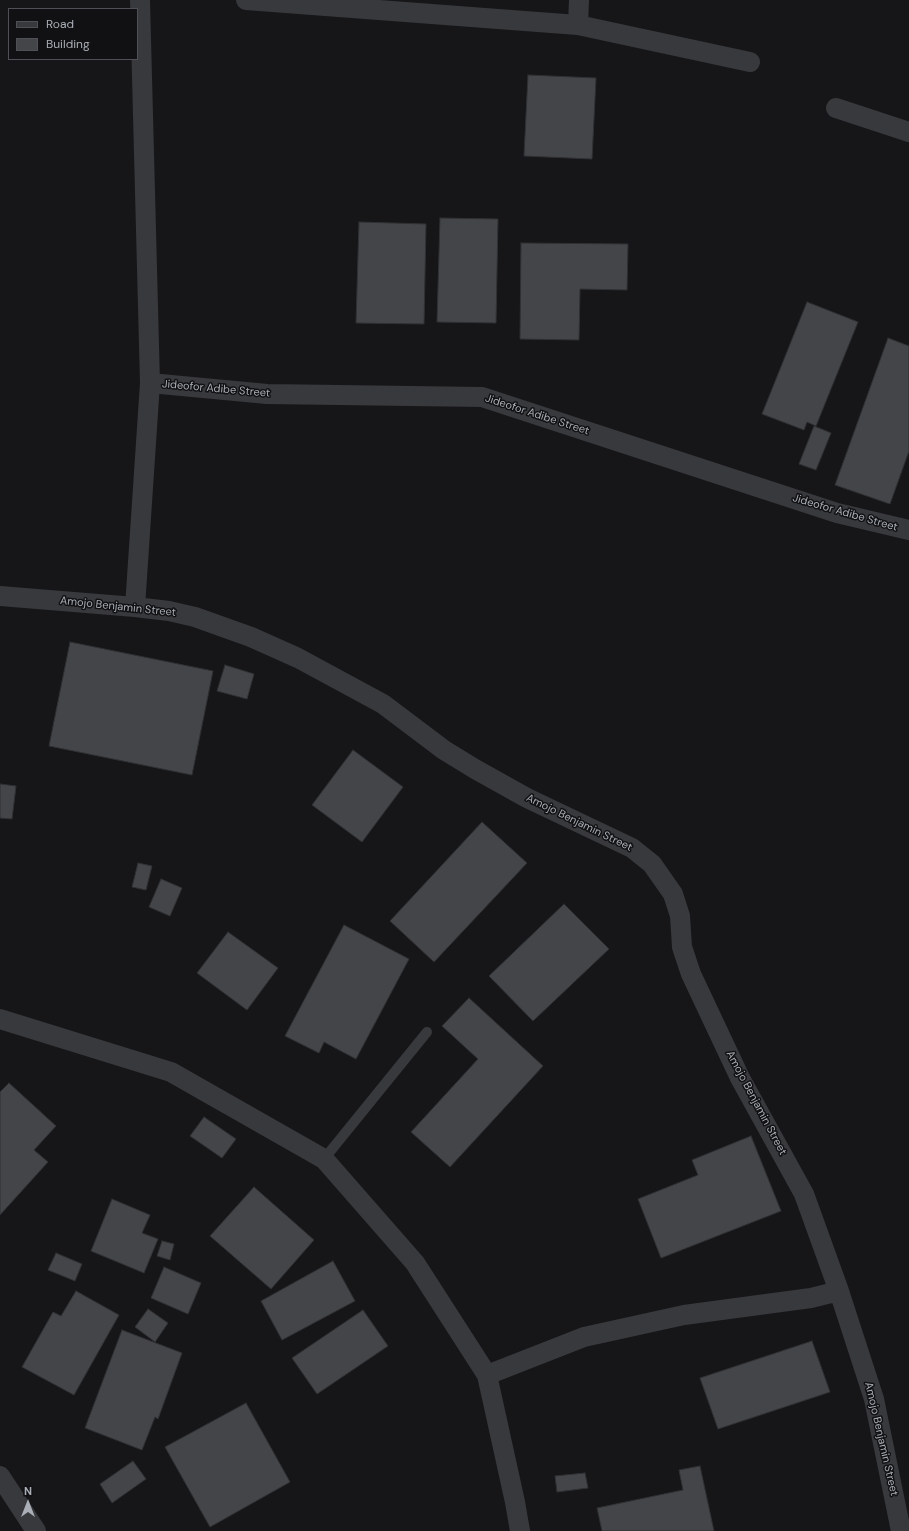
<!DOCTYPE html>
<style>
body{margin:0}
#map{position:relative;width:909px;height:1531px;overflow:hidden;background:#161618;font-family:"DM Sans",sans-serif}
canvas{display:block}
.legend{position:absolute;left:8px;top:8px;width:130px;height:52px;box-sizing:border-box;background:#111113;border:1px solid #4e5055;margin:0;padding:5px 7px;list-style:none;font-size:12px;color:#aaafb7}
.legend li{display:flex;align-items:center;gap:8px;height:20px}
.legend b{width:20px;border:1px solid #4e5055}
.north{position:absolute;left:8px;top:1483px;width:40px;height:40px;-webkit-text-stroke:3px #111113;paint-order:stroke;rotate:0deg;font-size:11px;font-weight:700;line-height:16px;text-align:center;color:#aaafb7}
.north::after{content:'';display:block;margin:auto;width:14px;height:18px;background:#aaafb7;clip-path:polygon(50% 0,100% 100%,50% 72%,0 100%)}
</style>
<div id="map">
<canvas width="909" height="1531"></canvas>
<ul class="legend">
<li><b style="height:5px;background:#38393d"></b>Road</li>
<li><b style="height:11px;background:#434548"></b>Building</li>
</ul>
<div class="north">N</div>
</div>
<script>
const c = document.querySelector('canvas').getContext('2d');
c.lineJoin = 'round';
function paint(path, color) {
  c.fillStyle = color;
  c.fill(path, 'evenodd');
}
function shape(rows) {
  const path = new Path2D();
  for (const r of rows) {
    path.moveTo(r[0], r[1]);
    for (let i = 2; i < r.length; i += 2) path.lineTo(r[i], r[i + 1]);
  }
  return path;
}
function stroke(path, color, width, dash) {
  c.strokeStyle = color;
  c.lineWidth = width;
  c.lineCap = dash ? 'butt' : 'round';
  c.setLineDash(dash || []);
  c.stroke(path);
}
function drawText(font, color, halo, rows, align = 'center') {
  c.font = font + ' "DM Sans",sans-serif';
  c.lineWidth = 3;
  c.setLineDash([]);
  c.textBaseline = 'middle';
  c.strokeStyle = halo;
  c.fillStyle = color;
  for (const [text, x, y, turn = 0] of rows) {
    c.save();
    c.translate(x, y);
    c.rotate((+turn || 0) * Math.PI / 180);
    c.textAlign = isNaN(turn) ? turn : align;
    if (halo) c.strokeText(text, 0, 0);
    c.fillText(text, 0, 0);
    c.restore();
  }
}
const building = shape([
 [528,75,596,78,592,159,524,156,528,75],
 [440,218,498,219,496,323,437,322,440,218],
 [359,222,426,224,424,324,356,323,359,222],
 [521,243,628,244,627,290,580,289,579,340,520,339,521,243],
 [807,302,858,322,816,426,807,422,804,430,762,414,807,302],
 [888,338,909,346,909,451,890,504,835,485,888,338],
 [814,426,831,433,816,470,799,464,814,426],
 [70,642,213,671,192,775,49,746,70,642],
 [225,665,254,674,247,699,217,691,225,665],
 [353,750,403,787,362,842,312,805,353,750],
 [0,784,16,786,12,819,0,818,0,784],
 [482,822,527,863,434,962,390,921,482,822],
 [138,863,152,866,146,890,132,887,138,863],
 [161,879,182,888,170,916,149,907,161,879],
 [564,904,609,949,533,1021,489,976,564,904],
 [344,925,409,959,356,1059,324,1042,319,1053,285,1036,344,925],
 [228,932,278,968,247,1010,197,973,228,932],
 [469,998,543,1066,450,1167,411,1132,478,1059,442,1026,469,998],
 [9,1083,56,1126,34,1150,48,1162,0,1215,0,1092,9,1083],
 [204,1117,236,1139,222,1158,190,1136,204,1117],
 [751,1136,781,1211,661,1258,638,1199,698,1175,692,1160,751,1136],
 [254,1187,314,1240,271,1289,210,1236,254,1187],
 [112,1199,150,1215,142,1233,158,1239,144,1273,91,1251,112,1199],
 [162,1241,174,1244,170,1260,157,1256,162,1241],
 [56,1253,82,1264,75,1281,48,1270,56,1253],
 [333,1261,355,1301,282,1340,261,1301,333,1261],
 [164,1267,201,1283,188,1314,151,1298,164,1267],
 [76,1291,119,1315,74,1395,22,1367,53,1312,61,1316,76,1291],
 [148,1309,168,1323,155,1342,135,1327,148,1309],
 [363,1310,388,1346,317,1394,292,1358,363,1310],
 [122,1330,182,1353,158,1419,155,1417,142,1450,85,1428,122,1330],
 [812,1341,830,1392,718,1429,700,1378,812,1341],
 [246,1403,290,1482,210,1527,165,1447,246,1403],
 [133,1461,146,1479,112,1503,100,1484,133,1461],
 [700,1466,714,1531,602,1531,597,1508,683,1490,679,1470,700,1466],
 [585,1473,588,1488,557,1492,555,1476,585,1473]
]);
paint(building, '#434548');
stroke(building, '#303134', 1);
stroke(shape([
 [324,1159,427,1032]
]), '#38393d', 10);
stroke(shape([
 [246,0,578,25,750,62],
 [578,25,579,0],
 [836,108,909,132],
 [150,383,267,394,482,397,837,513,909,530],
 [0,596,135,607,169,611,195,617,251,637,298,658,383,704,444,750,475,769,527,798,632,848,652,864,673,894,680,916,682,947,691,974,740,1078,804,1194,839,1291,874,1399,901,1531],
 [135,607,150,383,140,0],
 [0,1019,171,1072,324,1159,415,1263,487,1375,515,1502,520,1531],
 [487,1375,584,1337,684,1315,811,1298,839,1291],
 [0,1476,36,1531]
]), '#38393d', 20);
drawText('11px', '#aaafb7', '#111113', [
 ["Jideofor Adibe Street",216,389,5],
 ["Jideofor Adibe Street",537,415,18],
 ["Jideofor Adibe Street",845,513,16],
 ["Amojo Benjamin Street",118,607,6],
 ["Amojo Benjamin Street",579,823,26],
 ["Amojo Benjamin Street",756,1103,62],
 ["Amojo Benjamin Street",881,1439,77]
]);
</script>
